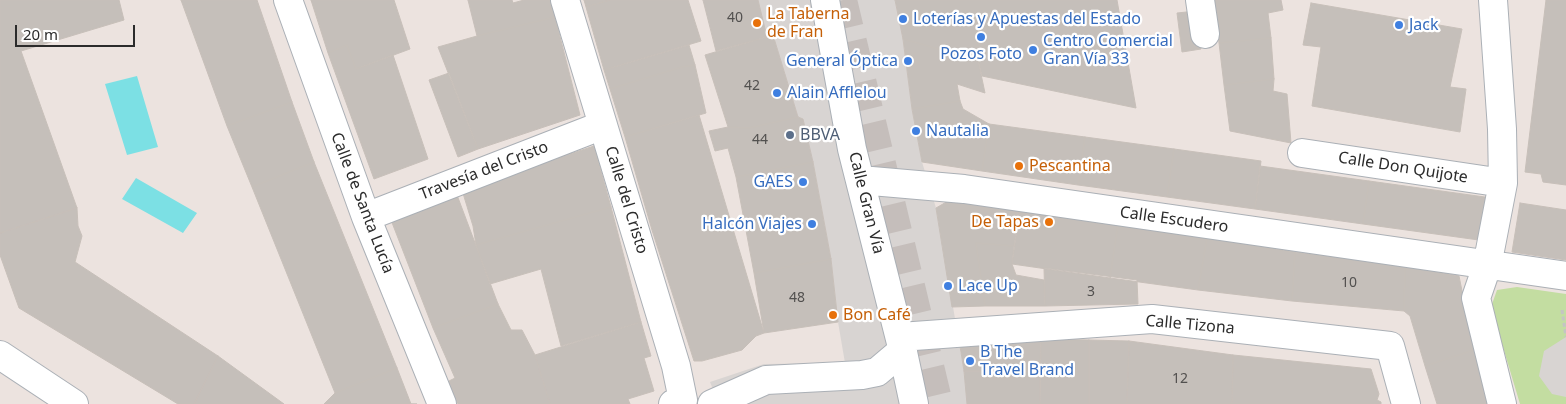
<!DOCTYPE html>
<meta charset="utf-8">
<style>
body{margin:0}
#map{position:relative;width:1566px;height:404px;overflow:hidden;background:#ece3df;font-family:"Noto Sans",sans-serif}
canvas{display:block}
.scale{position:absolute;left:15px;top:25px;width:120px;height:22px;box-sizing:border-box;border:2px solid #2b2b2b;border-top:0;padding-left:6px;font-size:15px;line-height:18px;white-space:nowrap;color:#2b2b2b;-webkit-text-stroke:4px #fff;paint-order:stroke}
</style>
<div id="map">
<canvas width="1566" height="404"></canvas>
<div class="scale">20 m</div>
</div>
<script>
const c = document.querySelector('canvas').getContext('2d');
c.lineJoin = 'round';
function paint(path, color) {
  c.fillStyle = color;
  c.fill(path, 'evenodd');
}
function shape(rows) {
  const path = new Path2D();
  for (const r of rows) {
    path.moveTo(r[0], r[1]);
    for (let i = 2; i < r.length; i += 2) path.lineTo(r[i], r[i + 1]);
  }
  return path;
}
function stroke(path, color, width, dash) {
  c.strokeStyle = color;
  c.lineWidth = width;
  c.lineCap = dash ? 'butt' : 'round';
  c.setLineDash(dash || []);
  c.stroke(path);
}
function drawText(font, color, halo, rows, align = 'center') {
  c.font = font + ' "Noto Sans",sans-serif';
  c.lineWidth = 4.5;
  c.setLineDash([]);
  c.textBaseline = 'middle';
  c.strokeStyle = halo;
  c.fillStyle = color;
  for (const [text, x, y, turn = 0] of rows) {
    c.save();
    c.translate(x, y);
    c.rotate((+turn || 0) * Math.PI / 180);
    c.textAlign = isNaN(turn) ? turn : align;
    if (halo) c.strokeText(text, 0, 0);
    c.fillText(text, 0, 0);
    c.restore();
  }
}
paint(shape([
 [1517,287,1566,294,1566,404,1520,404,1491,307,1497,290]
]), '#c3dda1');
paint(shape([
 [758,0,895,0,903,39,912,109,922,162,936,208,964,371,968,404,719,404,710,382,764,364,845,363,838,322,831,259,813,162,803,119,798,117,773,36,767,37],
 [1566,337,1566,397,1552,394,1539,376,1544,351]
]), '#d8d4d2');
paint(shape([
 [137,76,158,147,127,155,105,84],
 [136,178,197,213,183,233,122,199]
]), '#7ce0e4');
const building = shape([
 [0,0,119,0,124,20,21,51,77,208,0,233,0,0],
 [181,0,257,0,292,102,227,126,181,0],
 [311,0,394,0,410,49,356,69,347,45,328,53,311,0],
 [468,0,512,0,513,3,524,0,551,0,555,17,477,36,468,0],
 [584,0,610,0,586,7,584,0],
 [610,0,688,0,701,41,604,70,586,7,610,0],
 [703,0,758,0,767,37,716,51,703,0],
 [895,0,1117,0,1136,108,982,76,978,60,903,39,895,0],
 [1214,0,1281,0,1283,10,1268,13,1271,38,1219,43,1214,0],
 [1546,0,1566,0,1566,185,1543,182,1541,174,1525,172,1546,0],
 [1311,3,1462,29,1450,87,1466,89,1460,132,1312,106,1321,47,1303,45,1311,3],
 [1196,11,1201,49,1182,52,1177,13,1196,11],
 [555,17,580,115,478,149,438,47,477,36,555,17],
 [773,35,798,117,749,128,728,127,705,55,773,35],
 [1271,38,1274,79,1224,85,1219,43,1271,38],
 [903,39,978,60,985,93,957,84,960,101,912,109,903,39],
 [347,45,356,69,393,55,428,159,374,179,328,53,347,45],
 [689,45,695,65,682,67,610,89,604,70,689,45],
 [695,65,706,113,625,137,610,89,682,67,695,65],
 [449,73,478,149,458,157,429,80,449,73],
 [1274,79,1273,91,1287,94,1291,143,1230,131,1224,85,1274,79],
 [960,101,963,109,989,124,982,171,922,162,912,109,960,101],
 [292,102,314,162,252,187,227,126,292,102],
 [699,115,764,333,756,336,742,350,702,361,694,361,652,230,625,137,699,115],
 [798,117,803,119,813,162,736,177,728,148,715,151,709,131,728,127,749,128,798,117],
 [989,124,1085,137,1078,185,982,171,989,124],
 [1085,137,1174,149,1167,197,1078,185,1085,137],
 [594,146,611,207,476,245,473,226,462,190,594,146],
 [1174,149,1261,161,1255,209,1167,197,1174,149],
 [314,162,397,368,335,393,252,187,314,162],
 [813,162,831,259,754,273,736,177,813,162],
 [1260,166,1369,181,1363,224,1255,209,1260,166],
 [1369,181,1492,198,1486,241,1363,224,1369,181],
 [457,195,498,304,433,328,391,220,457,195],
 [955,197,1020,208,1014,246,976,243,985,306,952,307,936,208,955,197],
 [1520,203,1566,210,1566,260,1512,252,1520,203],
 [611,207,641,322,561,346,541,269,490,284,476,245,611,207],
 [77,208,78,226,82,236,75,262,218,356,194,404,178,404,19,308,0,255,0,233,77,208],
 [1020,208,1118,224,1110,278,1012,264,1020,208],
 [1118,224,1207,238,1198,290,1110,278,1118,224],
 [1207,238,1295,252,1292,301,1198,290,1207,238],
 [976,243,1014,246,1012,264,1016,275,1044,280,1045,306,985,306,976,243],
 [1295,252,1405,266,1404,311,1292,301,1295,252],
 [831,259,838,322,764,333,754,273,831,259],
 [1405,266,1459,276,1474,350,1425,366,1410,316,1404,311,1405,266],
 [1044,268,1137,280,1138,304,1045,306,1044,268],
 [498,304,511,330,522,330,535,355,550,404,458,404,449,381,455,378,433,328,498,304],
 [641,322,651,356,644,358,654,391,628,399,630,404,550,404,535,355,641,322],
 [1041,339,1089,340,1089,404,1040,404,1041,339],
 [1041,339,1040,371,964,371,959,340,1041,339],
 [1089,340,1129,341,1127,404,1089,404,1089,340],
 [1129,341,1233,355,1232,404,1127,404,1129,341],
 [1474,350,1491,404,1437,404,1425,366,1474,350],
 [1233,355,1371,369,1379,394,1377,400,1381,402,1381,404,1232,404,1233,355],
 [218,356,284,404,194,404,218,356],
 [397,368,411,404,417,404,324,404,335,393,397,368],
 [964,371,1040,371,1040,404,967,404,964,371]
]);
paint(building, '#c5bfba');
stroke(building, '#c7bfb9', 1);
stroke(shape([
 [843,0,939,404]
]), '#c5bebb', 28, [28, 14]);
const minor = shape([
 [288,0,366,217,442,404],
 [565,0,676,366,683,400,673,404],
 [825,0,852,149,901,343,914,404],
 [1200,0,1205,34],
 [1493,0,1502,129,1503,183,1487,266,1476,298,1502,404],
 [1302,153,1503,183],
 [860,180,964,189,1566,276],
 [366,217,603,125],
 [900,337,1152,319,1390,346,1406,404],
 [0,355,74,404],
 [712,404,766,380,862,375,877,372,903,350]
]);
stroke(minor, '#abb0b6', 30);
stroke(shape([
 [1562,310,1566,337]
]), '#c4c4c4', 3, [4, 2.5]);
stroke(minor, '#fff', 28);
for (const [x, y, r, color] of [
 [903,19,5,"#3f7fe0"],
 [757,23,5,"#e8710a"],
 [1399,25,5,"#3f7fe0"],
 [981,37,5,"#3f7fe0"],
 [1033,50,5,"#3f7fe0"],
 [908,61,5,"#3f7fe0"],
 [777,93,5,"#3f7fe0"],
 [916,131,5,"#3f7fe0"],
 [790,135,5,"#5c6f8a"],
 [1019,166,5,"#e8710a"],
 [803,182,5,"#3f7fe0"],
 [1049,222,5,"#e8710a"],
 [812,224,5,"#3f7fe0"],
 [948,286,5,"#3f7fe0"],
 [833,315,5,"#e8710a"],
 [970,361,5,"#3f7fe0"]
]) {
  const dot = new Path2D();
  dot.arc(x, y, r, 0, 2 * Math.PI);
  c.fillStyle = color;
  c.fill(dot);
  stroke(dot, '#fff', 2);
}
drawText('14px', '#52504f', null, [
 ["40",735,18],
 ["42",752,86],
 ["44",760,140],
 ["10",1349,283],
 ["3",1091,292],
 ["48",797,298],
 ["12",1180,379]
]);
drawText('16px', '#c56008', '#fff', [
 ["La Taberna",767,14],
 ["de Fran",767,32],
 ["Pescantina",1029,166],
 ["De Tapas",1039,222,"right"],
 ["Bon Café",843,315]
], 'left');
drawText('16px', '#366cbe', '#fff', [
 ["Loterías y Apuestas del Estado",913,19],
 ["Jack",1409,25],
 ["Centro Comercial",1043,41],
 ["Gran Vía 33",1043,59],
 ["Pozos Foto",981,54,"center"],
 ["General Óptica",898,61,"right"],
 ["Alain Afflelou",787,93],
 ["Nautalia",926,131],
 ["GAES",793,182,"right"],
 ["Halcón Viajes",802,224,"right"],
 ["Lace Up",958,286],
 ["B The",980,352],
 ["Travel Brand",980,370]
], 'left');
drawText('16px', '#4e5e75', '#fff', [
 ["BBVA",800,135]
], 'left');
drawText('16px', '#2b2b2b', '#fff', [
 ["Calle Don Quijote",1403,168,9],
 ["Travesía del Cristo",484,171,-21],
 ["Calle del Cristo",626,200,73],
 ["Calle de Santa Lucía",362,203,69],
 ["Calle Gran Vía",866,203,76],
 ["Calle Escudero",1174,220,8],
 ["Calle Tizona",1190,325,5]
]);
</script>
